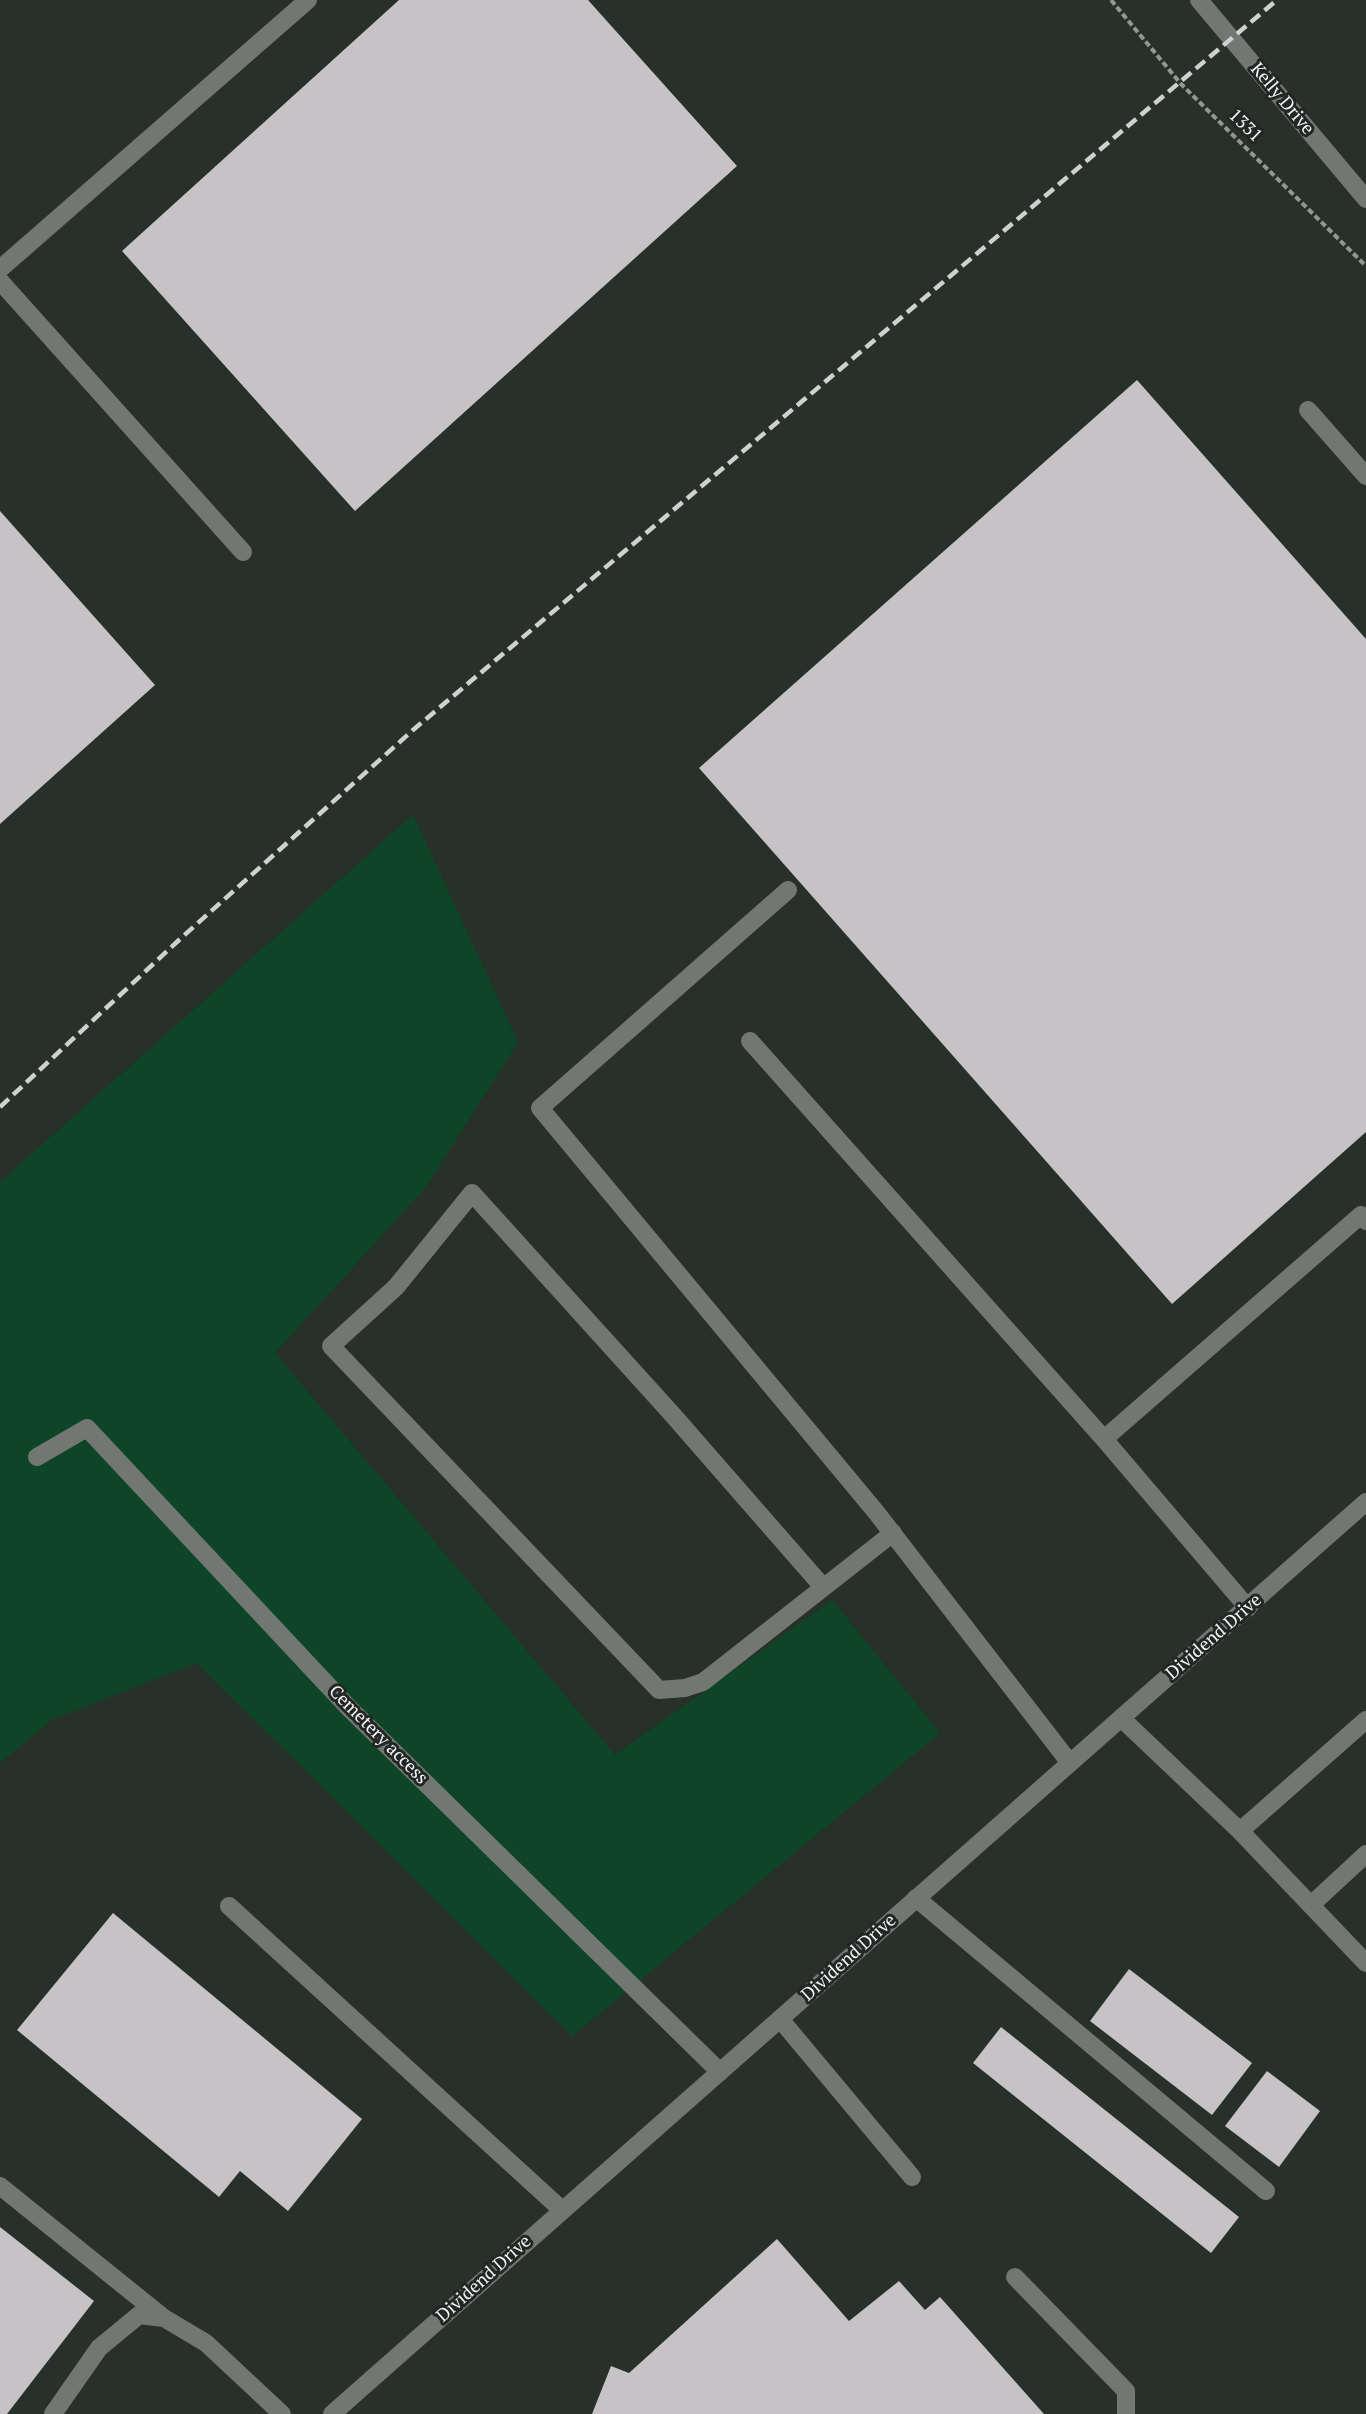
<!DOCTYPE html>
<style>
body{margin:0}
canvas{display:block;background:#232724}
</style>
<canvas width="1366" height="2414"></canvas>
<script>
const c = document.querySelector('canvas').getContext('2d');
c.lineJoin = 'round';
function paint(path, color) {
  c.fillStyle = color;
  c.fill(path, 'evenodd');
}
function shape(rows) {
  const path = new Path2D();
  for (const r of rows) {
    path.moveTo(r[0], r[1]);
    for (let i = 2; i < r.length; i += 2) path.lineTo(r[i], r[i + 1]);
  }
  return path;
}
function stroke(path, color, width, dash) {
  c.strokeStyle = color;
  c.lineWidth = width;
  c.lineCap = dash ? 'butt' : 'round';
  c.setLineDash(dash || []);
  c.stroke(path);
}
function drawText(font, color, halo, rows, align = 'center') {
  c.font = font + ' "PT Serif",serif';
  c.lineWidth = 6;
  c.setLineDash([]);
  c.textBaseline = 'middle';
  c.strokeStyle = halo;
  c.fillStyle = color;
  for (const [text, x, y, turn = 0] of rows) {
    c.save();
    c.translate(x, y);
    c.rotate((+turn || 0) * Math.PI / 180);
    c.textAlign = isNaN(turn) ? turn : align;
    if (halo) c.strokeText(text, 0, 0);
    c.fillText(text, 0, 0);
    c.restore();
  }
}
paint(shape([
 [0,0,1366,0,1366,2414,0,2414]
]), '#273029');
paint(shape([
 [413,815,518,1042,426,1187,275,1353,615,1755,832,1600,940,1733,572,2036,197,1663,53,1719,0,1763,0,1182]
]), '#0e4527');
paint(shape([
 [399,0,588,0,737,166,355,511,122,251],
 [1137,380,1366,639,1366,1132,1172,1304,699,768],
 [0,511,155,685,0,824],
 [113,1913,362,2119,288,2211,240,2171,219,2197,17,2030],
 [1129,1969,1252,2063,1212,2115,1090,2021],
 [1001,2027,1239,2217,1211,2253,973,2063],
 [1267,2071,1320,2111,1279,2167,1225,2126],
 [0,2227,94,2301,7,2414,0,2414],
 [777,2239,849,2321,899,2281,925,2310,940,2297,1044,2414,592,2414,611,2366,629,2373]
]), '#c6c2c5');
stroke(shape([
 [1111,0,1181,84,1366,266]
]), '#939694', 4, [6, 3]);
stroke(shape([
 [0,269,308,0],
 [0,281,243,552],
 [1308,410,1366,476],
 [788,890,540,1108,876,1512,1070,1763],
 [750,1041,1104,1439],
 [37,1457,87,1428,349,1708,720,2072],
 [823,1587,672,1414,472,1193,396,1287,331,1346,659,1690,685,1688,703,1682,893,1533],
 [1248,1608,1104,1439,1361,1215,1366,1221],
 [1121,1718,1240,1831,1366,1963],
 [1240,1831,1366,1720],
 [916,1898,1266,2191],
 [1312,1904,1366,1854],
 [229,1906,562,2210],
 [780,2019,912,2177],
 [0,2186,164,2318],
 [1015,2277,1126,2391,1126,2414],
 [53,2414,99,2348,139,2315,164,2318,206,2343,282,2414]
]), '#727773', 18);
stroke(shape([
 [1199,0,1366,199]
]), '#727773', 18);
stroke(shape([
 [332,2414,1366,1502]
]), '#727773', 18);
stroke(shape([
 [0,1107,179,940,413,730,1277,0]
]), '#cfd1d0', 4.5, [12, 6]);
drawText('18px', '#f3f5f4', '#232724', [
 ["Kelly Drive",1282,99,50],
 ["1331",1245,126,44],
 ["Dividend Drive",1214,1637,-41],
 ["Cemetery access",378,1735,45],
 ["Dividend Drive",849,1958,-42],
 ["Dividend Drive",484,2279,-42]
]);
</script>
